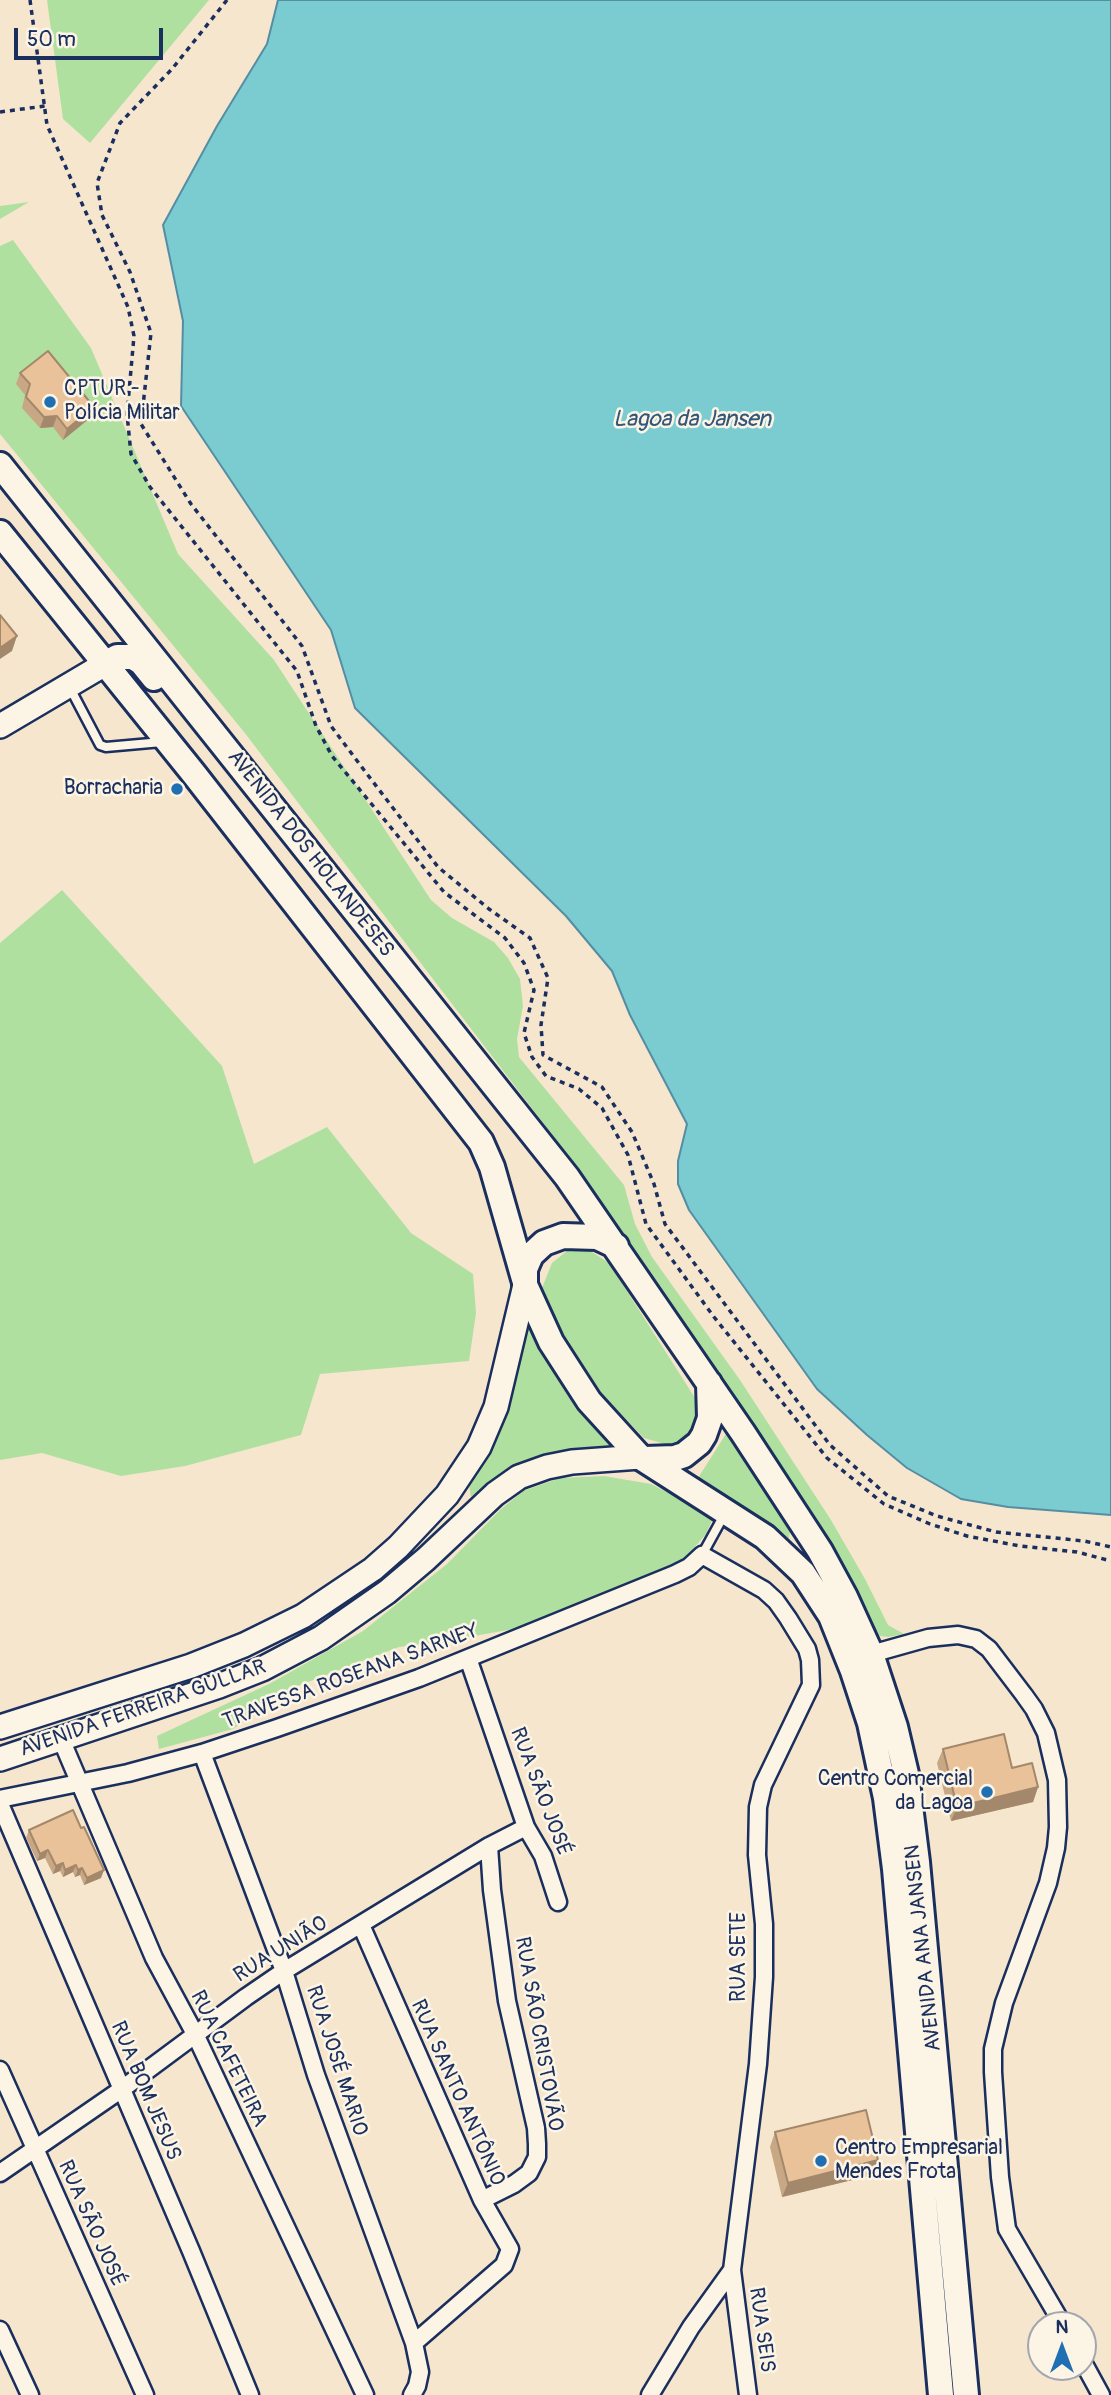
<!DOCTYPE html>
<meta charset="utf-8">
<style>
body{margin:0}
#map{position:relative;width:1111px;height:2395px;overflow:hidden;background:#f6e6ce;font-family:Pangolin,sans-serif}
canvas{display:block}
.north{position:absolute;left:1027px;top:2311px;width:70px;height:70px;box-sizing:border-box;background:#fcf5e5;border:2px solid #a2a6af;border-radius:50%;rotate:0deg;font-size:19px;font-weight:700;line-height:28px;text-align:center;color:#1b2f5e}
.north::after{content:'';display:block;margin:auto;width:24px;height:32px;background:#1f6fb2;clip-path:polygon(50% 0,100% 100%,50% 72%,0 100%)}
.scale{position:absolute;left:14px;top:28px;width:149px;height:32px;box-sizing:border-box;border:4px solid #1b2f5e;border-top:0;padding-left:9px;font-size:21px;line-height:24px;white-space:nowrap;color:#1b2f5e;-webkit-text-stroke:5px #fcf5e5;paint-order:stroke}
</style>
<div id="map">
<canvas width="1111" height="2395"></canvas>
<div class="north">N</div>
<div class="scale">50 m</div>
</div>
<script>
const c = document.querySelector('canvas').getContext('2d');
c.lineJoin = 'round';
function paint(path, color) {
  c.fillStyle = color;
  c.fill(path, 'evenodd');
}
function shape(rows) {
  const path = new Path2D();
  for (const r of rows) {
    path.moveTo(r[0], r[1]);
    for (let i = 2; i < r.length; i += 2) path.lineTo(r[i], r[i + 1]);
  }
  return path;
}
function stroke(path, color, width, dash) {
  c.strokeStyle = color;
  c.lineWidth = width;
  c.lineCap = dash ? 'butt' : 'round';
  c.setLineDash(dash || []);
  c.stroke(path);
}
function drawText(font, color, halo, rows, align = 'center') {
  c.font = font + ' Pangolin,sans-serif';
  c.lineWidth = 5;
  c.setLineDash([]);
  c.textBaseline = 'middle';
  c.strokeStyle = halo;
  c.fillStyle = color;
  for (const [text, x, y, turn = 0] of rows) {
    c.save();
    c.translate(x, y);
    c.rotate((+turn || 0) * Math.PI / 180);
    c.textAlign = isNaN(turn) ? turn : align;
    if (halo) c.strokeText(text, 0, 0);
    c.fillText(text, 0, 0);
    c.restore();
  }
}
paint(shape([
 [47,0,209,0,90,143,63,119],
 [29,202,0,219,0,206],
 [13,240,91,348,178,554,274,660,431,900,452,918,494,942,508,958,520,979,523,1006,517,1039,519,1057,624,1185,635,1224,652,1257,740,1380,831,1520,865,1579,888,1625,904,1634,888,1637,880,1636,874,1631,798,1496,589,1183,244,732,0,434,0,246],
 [62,890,222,1066,254,1164,327,1127,411,1233,473,1274,476,1313,469,1361,320,1374,301,1435,185,1466,121,1476,42,1453,0,1460,0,943],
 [568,1250,589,1250,609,1263,697,1401,697,1424,687,1438,668,1445,644,1438,601,1393,567,1345,542,1288,552,1263],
 [525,1325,532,1325,541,1347,563,1383,589,1418,616,1448,558,1451,523,1462,495,1478,471,1497,468,1480,507,1408,518,1367],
 [729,1429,791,1521,789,1539,698,1478],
 [604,1476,651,1484,714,1516,706,1534,682,1562,525,1627,440,1642,399,1647,295,1687,233,1729,159,1749,157,1736,271,1683,363,1631,447,1564,500,1510,523,1491,560,1478]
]), '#b0e0a0');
const water = shape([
 [278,0,1111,0,1111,1515,1008,1507,961,1499,907,1468,867,1435,817,1389,689,1210,678,1184,678,1161,687,1124,630,1015,612,971,566,916,355,708,331,630,181,406,183,321,163,225,217,126,267,44,278,0]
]);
paint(water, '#7bccd1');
stroke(water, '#558da3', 2);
const lane = shape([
 [70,688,100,745,106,747,162,742],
 [702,1555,724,1515]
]);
const street = shape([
 [871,1654,928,1638,958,1635,976,1639,989,1649,1024,1695,1034,1709,1046,1733,1057,1780,1058,1827,1056,1848,1048,1883,1004,2003,993,2049,993,2072,1000,2177,1007,2229,1063,2325],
 [468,1658,526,1827,543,1856,558,1902],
 [61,1739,154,1958,195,2034,365,2395],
 [202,1753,284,1971,316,2075,414,2343],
 [0,1799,128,1773,202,1753,277,1728,419,1678,675,1574,689,1567,702,1555,764,1590,776,1601,788,1618,807,1649,810,1660,811,1685,763,1785,758,1807,757,1855,764,1924,764,1977,758,2064,732,2270,691,2327,650,2395],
 [0,1804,191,2251,250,2395],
 [361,1925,482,2200,510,2249,504,2265,414,2343,420,2372,417,2386,412,2395],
 [0,2070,145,2395],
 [0,2173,122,2089,246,1997,284,1971,489,1846,526,1827],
 [482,2200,514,2184,529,2173,537,2157,537,2144,536,2128,507,2001,492,1890,489,1846],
 [732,2270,748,2395],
 [0,2330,30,2395],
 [1083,2362,1101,2395]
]);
const secondary = shape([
 [0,726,105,664],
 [0,1727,191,1666,244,1645,303,1616,373,1569,398,1547,447,1495,479,1447,496,1407,525,1285],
 [0,1759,219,1686,262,1669,321,1638,387,1592,426,1559,495,1494,519,1477,547,1467,572,1462,640,1457]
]);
const primary = shape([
 [0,465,567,1177,743,1433,820,1551,845,1597,871,1654,895,1727,906,1774,917,1862,966,2395],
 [0,533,194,774,481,1142,492,1167,524,1279],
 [105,664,117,657,133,657,141,662,154,678],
 [616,1246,597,1237,563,1236,544,1243,531,1255,525,1269,525,1285,551,1342,589,1401,640,1457,765,1537,803,1573,831,1616,853,1671,870,1723,886,1798,895,1869,941,2395],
 [645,1459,675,1458,684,1455,699,1443,704,1435,710,1418,709,1383]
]);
stroke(lane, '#1b2f5e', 13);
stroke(street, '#1b2f5e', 21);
stroke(secondary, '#1b2f5e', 28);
stroke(primary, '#1b2f5e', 30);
stroke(shape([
 [30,0,47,125,128,307,134,336,127,414,131,454,150,487,297,671,316,726,332,756,444,892,505,938,524,963,534,990,524,1033,532,1057,546,1076,579,1089,602,1108,628,1155,646,1224,714,1317,827,1458,884,1504,930,1524,967,1536,1020,1546,1077,1552,1111,1561],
 [227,0,172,69,120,123,97,183,102,215,130,272,151,333,141,424,191,504,302,646,331,726,364,770,438,867,489,909,530,938,548,978,541,1025,543,1055,602,1087,632,1132,654,1184,665,1224,830,1445,888,1496,937,1516,996,1532,1084,1541,1111,1547],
 [0,112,45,106]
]), '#1b2f5e', 3.5, [5, 5]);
stroke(lane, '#fcf5e5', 8);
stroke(street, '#fcf5e5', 16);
stroke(secondary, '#fcf5e5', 23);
stroke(primary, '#fcf5e5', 24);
paint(shape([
 [20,373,90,418,63,440,53,427,40,428,22,408,25,395,16,384],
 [943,1749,1012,1768,1038,1787,1033,1802,951,1821,937,1763],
 [81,1828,101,1878,84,1885,80,1875,75,1877,73,1872,63,1877,60,1871,53,1874,45,1858,37,1861,26,1838,29,1830],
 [775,2132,873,2175,782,2197,770,2147]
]), '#c8a784');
paint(shape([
 [94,407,90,418,63,440,67,429],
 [57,416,53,427,40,428,44,417],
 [17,636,12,651,0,659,0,648],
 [1038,1787,1033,1802,951,1821,957,1807],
 [48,1850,45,1858,37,1861,40,1854],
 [63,1863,60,1871,53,1874,56,1866],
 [76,1865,73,1872,63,1877,65,1870],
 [82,1868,80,1875,75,1877,78,1870],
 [104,1870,101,1878,84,1885,87,1878],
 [878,2160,873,2175,782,2197,788,2183]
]), '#a3886b');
const building = shape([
 [48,351,94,407,67,429,57,416,44,417,26,397,30,384,20,373,48,351],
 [0,615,17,636,0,648,0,615],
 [1004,1734,1012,1768,1032,1763,1038,1787,957,1807,943,1749,1004,1734],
 [73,1810,81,1828,84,1827,104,1870,87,1878,82,1868,78,1870,76,1865,65,1870,63,1863,56,1866,48,1850,40,1854,29,1830,73,1810],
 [866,2110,878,2160,788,2183,775,2132,866,2110]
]);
paint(building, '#e9c299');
stroke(building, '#a3886b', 2);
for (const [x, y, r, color] of [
 [50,402,7,"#1f6fb2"],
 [177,789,7,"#1f6fb2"],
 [987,1792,7,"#1f6fb2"],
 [821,2161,7,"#1f6fb2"]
]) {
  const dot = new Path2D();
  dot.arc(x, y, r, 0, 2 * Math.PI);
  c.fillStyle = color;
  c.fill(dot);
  stroke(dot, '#fcf5e5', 2.5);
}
drawText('21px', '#1b2f5e', '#fcf5e5', [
 ["CPTUR -",64,390],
 ["Polícia Militar",64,414],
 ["Borracharia",163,789,"right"],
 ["Centro Comercial",973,1780,"right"],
 ["da Lagoa",973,1804,"right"],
 ["Centro Empresarial",835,2149],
 ["Mendes Frota",835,2173]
], 'left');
drawText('21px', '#1b2f5e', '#fcf5e5', [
 ["AVENIDA DOS HOLANDESES",310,854,52],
 ["TRAVESSA ROSEANA SARNEY",351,1677,-20],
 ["AVENIDA FERREIRA GULLAR",143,1709,-19],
 ["RUA SÃO JOSÉ",540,1792,69],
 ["AVENIDA ANA JANSEN",924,1948,-96],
 ["RUA UNIÃO",281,1950,-32],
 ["RUA SETE",740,1957,-90],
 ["RUA SÃO CRISTOVÃO",538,2034,80],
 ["RUA CAFETEIRA",228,2059,64],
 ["RUA JOSÉ MARIO",336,2061,72],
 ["RUA BOM JESUS",145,2091,67],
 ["RUA SANTO ANTÔNIO",457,2093,66],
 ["RUA SÃO JOSÉ",91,2224,66],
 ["RUA SEIS",761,2330,82]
]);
drawText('italic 23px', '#33567b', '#fcf5e5', [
 ["Lagoa da Jansen",692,420]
]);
</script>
